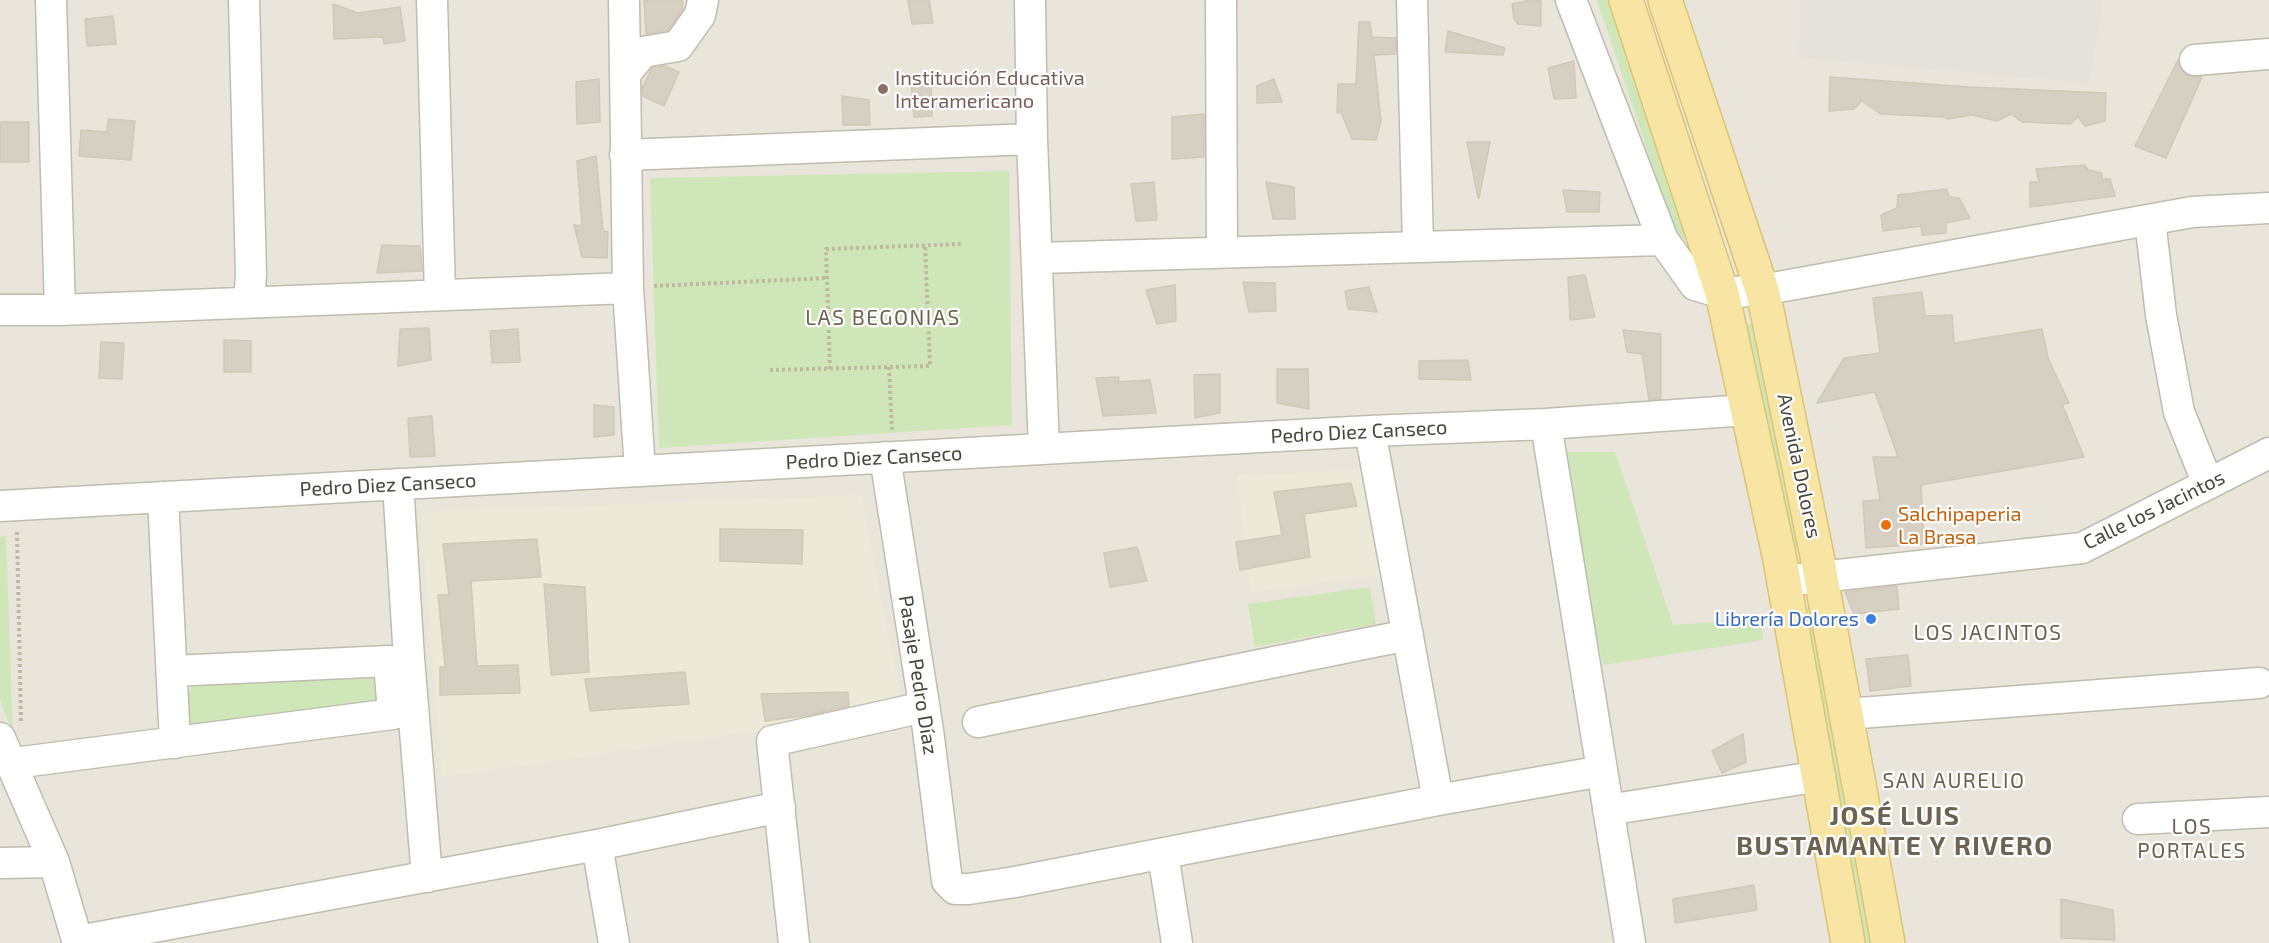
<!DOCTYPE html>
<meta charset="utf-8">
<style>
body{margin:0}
canvas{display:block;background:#f5f3ed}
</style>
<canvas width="2269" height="943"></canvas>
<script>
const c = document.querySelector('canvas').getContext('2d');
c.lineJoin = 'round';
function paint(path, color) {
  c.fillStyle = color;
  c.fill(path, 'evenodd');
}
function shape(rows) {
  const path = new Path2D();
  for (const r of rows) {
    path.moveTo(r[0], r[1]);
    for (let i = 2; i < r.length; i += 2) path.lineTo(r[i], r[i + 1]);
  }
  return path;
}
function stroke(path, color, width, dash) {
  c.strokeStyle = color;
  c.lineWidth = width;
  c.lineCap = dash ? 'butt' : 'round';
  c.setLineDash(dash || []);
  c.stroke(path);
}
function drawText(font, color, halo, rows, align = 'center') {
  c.font = font + ' "Exo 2",sans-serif';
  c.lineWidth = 4.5;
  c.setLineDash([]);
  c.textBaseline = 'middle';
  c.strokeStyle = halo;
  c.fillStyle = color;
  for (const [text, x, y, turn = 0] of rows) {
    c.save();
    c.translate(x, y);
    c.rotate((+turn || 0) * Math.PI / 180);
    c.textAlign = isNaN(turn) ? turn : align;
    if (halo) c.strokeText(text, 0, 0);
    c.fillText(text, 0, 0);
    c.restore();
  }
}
paint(shape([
 [0,0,2269,0,2269,943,0,943]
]), '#e9e5db');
paint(shape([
 [1800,0,2103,0,2089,83,1799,57]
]), '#e5e2de');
paint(shape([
 [1360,470,1381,575,1251,593,1237,475],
 [861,495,903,710,442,777,421,512]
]), '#ede9d8');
paint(shape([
 [1597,0,1609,0,1648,104,1686,239,1677,239],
 [1009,171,1012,425,659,448,650,178],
 [1755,323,1804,548,1790,550,1741,325],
 [1558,452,1615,452,1673,625,1761,618,1763,640,1603,665],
 [6,536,13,736,0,699,0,537],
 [1370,587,1376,624,1255,647,1248,604],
 [1806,607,1813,607,1876,943,1859,943,1800,609],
 [382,673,385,707,187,726,186,696,196,682]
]), '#cfe6b9');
const building = shape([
 [644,0,682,0,683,9,668,30,646,34,644,0],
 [908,0,929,0,933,23,912,24,908,0],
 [1531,0,1541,0,1541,26,1518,24,1514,19,1512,4,1531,0],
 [333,4,358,13,400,7,405,41,384,44,383,37,334,39,333,4],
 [113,16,116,44,87,46,85,19,113,16],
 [1359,22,1370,22,1372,37,1396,38,1396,54,1374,55,1381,121,1376,140,1352,139,1341,112,1337,113,1338,84,1356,84,1359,22],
 [1448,31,1505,48,1503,55,1445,52,1448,31],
 [2178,60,2181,69,2187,75,2202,77,2166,158,2135,146,2178,60],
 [1574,61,1576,98,1554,99,1548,68,1574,61],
 [664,66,679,72,664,106,643,96,642,88,652,68,664,66],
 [1830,77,1970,87,2106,93,2105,121,2085,126,2078,117,2070,124,2022,122,2011,114,1997,121,1972,115,1947,119,1944,117,1881,114,1862,101,1854,109,1829,111,1830,77],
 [599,79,600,122,577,124,576,82,599,79],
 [931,79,932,116,914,117,911,82,931,79],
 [1274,79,1282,102,1257,103,1257,86,1274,79],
 [842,96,869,100,870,125,843,125,842,96],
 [1204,114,1204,157,1172,159,1172,117,1204,114],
 [108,119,135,121,131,160,79,156,81,130,107,132,108,119],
 [0,122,29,122,29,162,0,162,0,122],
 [1467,142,1490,142,1479,198,1478,198,1467,142],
 [596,156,603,231,608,232,607,258,582,257,574,225,582,226,577,161,596,156],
 [2085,165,2088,170,2102,173,2102,179,2110,179,2115,196,2030,207,2030,182,2039,182,2036,169,2085,165],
 [1154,182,1157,220,1136,221,1131,184,1154,182],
 [1266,182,1294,187,1295,219,1273,219,1266,182],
 [1946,189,1950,197,1959,198,1970,218,1946,223,1946,233,1922,235,1921,226,1883,231,1881,215,1897,208,1898,195,1946,189],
 [1563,190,1600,192,1599,212,1567,212,1563,190],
 [382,245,420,246,422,271,377,273,382,245],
 [1585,275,1595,317,1570,320,1568,277,1585,275],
 [1243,282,1275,283,1276,311,1249,312,1243,282],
 [1175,285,1176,321,1157,324,1146,290,1175,285],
 [1369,287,1377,312,1348,309,1345,291,1369,287],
 [1922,292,1925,316,1952,315,1954,343,2042,329,2048,358,2069,403,2062,404,2084,457,1921,485,1924,544,1866,548,1863,501,1880,500,1873,457,1898,457,1875,392,1817,403,1844,358,1880,353,1873,298,1922,292],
 [429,328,431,360,398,366,400,329,429,328],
 [518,329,520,362,492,363,490,331,518,329],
 [1623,330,1661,334,1661,399,1649,400,1642,354,1627,352,1623,330],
 [224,340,251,341,251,372,224,372,224,340],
 [101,342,124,343,122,379,99,378,101,342],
 [1468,360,1471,380,1419,379,1419,361,1468,360],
 [1277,369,1308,369,1309,409,1277,403,1277,369],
 [1220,374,1220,413,1195,418,1194,375,1220,374],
 [1119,377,1118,382,1150,380,1156,413,1103,416,1096,378,1119,377],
 [594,405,614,407,614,435,594,437,594,405],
 [432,416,435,456,410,457,408,418,432,416],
 [1351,483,1357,506,1304,514,1310,557,1240,570,1236,542,1282,535,1274,492,1351,483],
 [720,529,803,530,802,564,720,561,720,529],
 [537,539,541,577,471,581,477,666,518,665,520,693,440,695,440,667,445,667,438,595,449,595,443,544,537,539],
 [1137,547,1147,581,1110,587,1104,553,1137,547],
 [544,584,585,587,589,672,551,675,544,584],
 [1897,586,1899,609,1854,614,1845,592,1897,586],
 [1908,655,1911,686,1870,691,1866,659,1908,655],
 [685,672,689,704,590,711,585,679,685,672],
 [848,692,849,706,810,715,765,721,761,694,848,692],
 [1743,734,1746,762,1722,773,1712,751,1743,734],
 [1754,885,1757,910,1675,923,1673,899,1754,885],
 [2061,899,2113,910,2115,940,2061,938,2061,899]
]);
paint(building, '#d6d0c3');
stroke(building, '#d1c8b6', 1.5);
const minor = shape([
 [51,0,60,310],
 [244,0,251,275,249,302],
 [432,0,440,295],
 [624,0,628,288,640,471],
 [1030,0,1032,139,1044,449],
 [1221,0,1222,252],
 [1412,0,1418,247],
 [1571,0,1663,240,1695,285,1722,293,1762,290,2192,212,2269,208],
 [2195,60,2269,54],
 [625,74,643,52,678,46,700,15,703,0],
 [625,155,1032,139],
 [2150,220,2161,315,2179,412,2208,484],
 [1038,258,1663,240],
 [0,310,60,310,628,288],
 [1546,424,1630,943],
 [1370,431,1438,800],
 [885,457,928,730,947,881,955,889,969,889,1015,882,1438,800,1602,771],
 [398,484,409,658,427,877],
 [163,497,175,743],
 [0,506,1370,431,1546,424,1747,410],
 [1784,581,2082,548,2269,453],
 [1846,714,2259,683],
 [978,722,1408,635],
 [0,738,54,862,78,943],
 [11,765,22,762,393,714,389,661,172,671],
 [1608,810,1820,776],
 [2138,819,2269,812],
 [597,845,614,943],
 [1163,854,1177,943],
 [0,863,54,862],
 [78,941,597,845,780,807],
 [794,943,772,741,924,707]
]);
const major = shape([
 [1626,0,1722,293,1780,560,1848,943],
 [1665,0,1762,290,1767,311,1817,556,1888,943]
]);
stroke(minor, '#c0bcaf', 33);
stroke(major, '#ddc473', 36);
stroke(shape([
 [654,286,827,278],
 [889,367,892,432],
 [830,369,826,249,962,244],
 [770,370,930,366,925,245],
 [17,532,21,722]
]), '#c1b8a2', 4, [3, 3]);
stroke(minor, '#fff', 30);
stroke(major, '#f8e5a3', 33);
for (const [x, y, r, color] of [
 [883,89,6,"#8d6e63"],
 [1886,525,6,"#e8710a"],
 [1871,619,6,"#3f7fe0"]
]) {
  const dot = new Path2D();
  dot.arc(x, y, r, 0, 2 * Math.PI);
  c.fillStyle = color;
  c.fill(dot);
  stroke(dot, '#fff', 2);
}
drawText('20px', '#785e54', '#fff', [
 ["Institución Educativa",895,78],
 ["Interamericano",895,101]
], 'left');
drawText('20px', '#4a453a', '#fff', [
 ["Pedro Diez Canseco",1359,432,-3],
 ["Pedro Diez Canseco",874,458,-3],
 ["Avenida Dolores",1799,466,78],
 ["Pedro Diez Canseco",388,485,-3],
 ["Calle los Jacintos",2154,510,-26],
 ["Pasaje Pedro Díaz",918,675,81]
]);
drawText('20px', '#c56008', '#fff', [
 ["Salchipaperia",1898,514],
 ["La Brasa",1898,537]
], 'left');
drawText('20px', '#366cbe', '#fff', [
 ["Librería Dolores",1859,619]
], 'right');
c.letterSpacing = '1.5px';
drawText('21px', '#6c6352', '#fff', [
 ["LAS BEGONIAS",883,318],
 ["LOS JACINTOS",1988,633],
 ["SAN AURELIO",1954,781],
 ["LOS",2192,827],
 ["PORTALES",2192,851]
]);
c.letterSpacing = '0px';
c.letterSpacing = '1.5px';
drawText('bold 26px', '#6c6352', '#fff', [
 ["JOSÉ LUIS",1895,816],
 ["BUSTAMANTE Y RIVERO",1895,846]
]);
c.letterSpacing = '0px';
</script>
